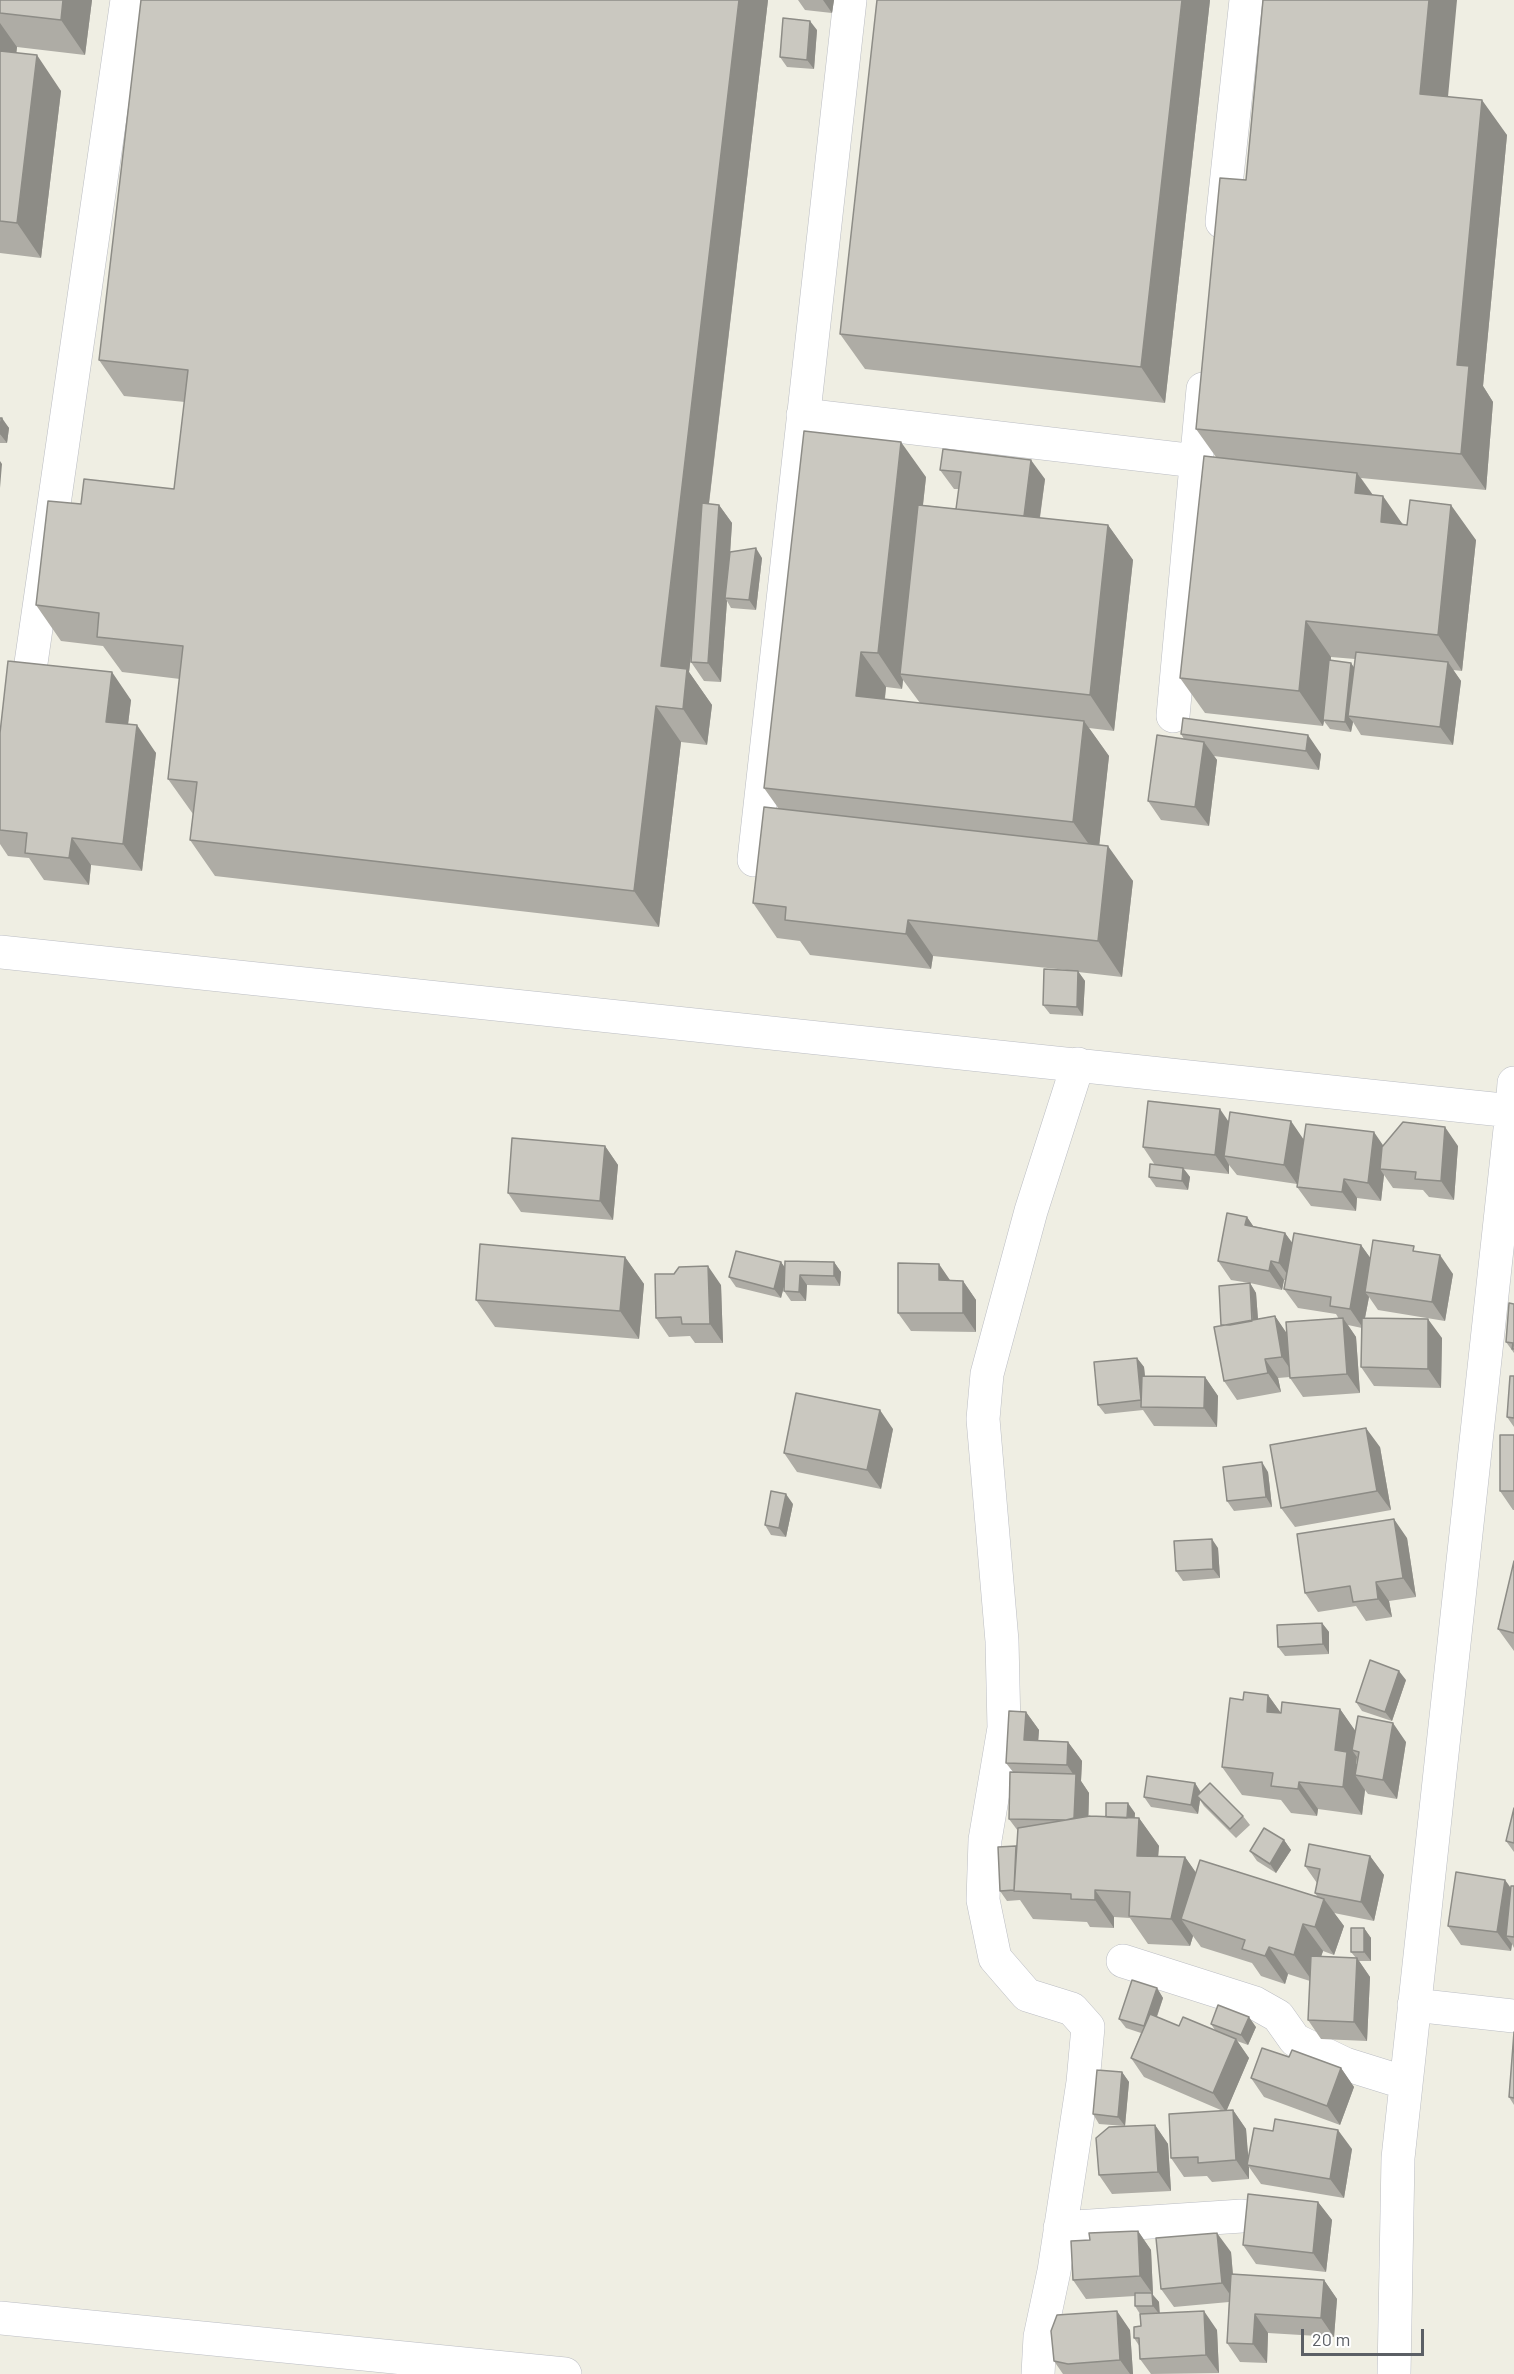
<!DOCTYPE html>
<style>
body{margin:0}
#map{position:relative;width:1514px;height:2374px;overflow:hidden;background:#efeee3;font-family:Barlow,sans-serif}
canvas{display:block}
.scale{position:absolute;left:1301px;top:2329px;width:123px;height:27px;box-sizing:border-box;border:3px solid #5b5f65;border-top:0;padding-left:8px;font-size:18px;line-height:21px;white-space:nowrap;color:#5b5f65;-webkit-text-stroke:4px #fff;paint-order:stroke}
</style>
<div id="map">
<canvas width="1514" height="2374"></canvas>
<div class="scale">20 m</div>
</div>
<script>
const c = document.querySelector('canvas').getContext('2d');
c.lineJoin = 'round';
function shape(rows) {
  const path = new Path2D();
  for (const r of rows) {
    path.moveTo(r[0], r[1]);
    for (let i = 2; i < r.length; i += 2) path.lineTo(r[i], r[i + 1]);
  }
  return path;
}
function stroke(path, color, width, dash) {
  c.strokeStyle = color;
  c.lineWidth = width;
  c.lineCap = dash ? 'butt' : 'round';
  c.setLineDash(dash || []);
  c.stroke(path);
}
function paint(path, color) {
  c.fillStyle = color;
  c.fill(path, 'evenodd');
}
const minor = shape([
 [1222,222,1246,0],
 [803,415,1196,461],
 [31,663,127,0],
 [1173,716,1203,389],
 [754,860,850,0],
 [0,952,1512,1111,1398,2158,1394,2374],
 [1514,1083,1512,1111,1514,1111],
 [1123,1961,1255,2003,1278,2016,1295,2040,1345,2064,1406,2083],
 [1414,2005,1514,2016],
 [1060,2228,1242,2216],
 [0,2318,565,2374],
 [1038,2374,1040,2337,1054,2271,1083,2082,1088,2027,1072,2009,1027,1995,995,1958,983,1900,985,1840,1004,1728,1002,1641,983,1419,987,1374,1031,1211,1078,1064]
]);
stroke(minor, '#bbbdc3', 34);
stroke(minor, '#fff', 33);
paint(shape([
 [0,0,92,0,85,55,17,47,16,53,61,91,41,258,0,253],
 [768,0,709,504,719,505,732,523,730,555,762,558,756,610,731,608,727,601,721,682,704,681,691,662,691,657,689,672,712,705,707,745,681,742,659,927,215,876,190,840,193,814,168,779,180,679,122,672,103,646,61,641,36,605,81,504,174,489,185,402,124,396,99,360],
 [798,0,834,0,832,13,805,10],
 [1210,0,1165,403,865,369,840,334],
 [817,30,814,69,787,67,780,57],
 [1448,97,1507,135,1483,386,1493,402,1486,490,1361,478,1373,495,1403,524,1476,540,1462,671,1453,670,1461,681,1453,745,1361,735,1353,722,1351,732,1330,729,1324,721,1323,726,1205,713,1180,678,1216,457,1196,429,1246,180],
 [1331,657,1355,659,1354,667,1331,661],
 [0,418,9,428,7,443,0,443],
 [940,470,1045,479,1040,518,1108,525,1133,560,1114,731,1089,728,1109,756,1099,845,1133,881,1122,977,1078,972,1085,981,1083,1016,1050,1014,1043,1005,1067,970,933,956,931,969,810,955,800,941,777,938,753,903,779,809,764,788,926,477,923,505,956,509,959,489,954,489],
 [903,680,920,703,885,699,886,687,902,689],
 [131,700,128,724,156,753,142,871,91,865,89,885,44,880,29,858,8,856,0,844,0,733],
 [1183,718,1321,754,1319,770,1214,756,1217,760,1209,826,1161,820,1148,801,1184,739,1181,734],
 [1229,1122,1304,1139,1383,1146,1458,1146,1454,1200,1429,1197,1423,1190,1393,1188,1384,1175,1381,1201,1357,1198,1356,1211,1311,1206,1297,1187,1302,1155,1297,1184,1237,1175,1229,1165,1229,1174,1184,1169,1190,1177,1188,1190,1156,1187,1149,1177,1155,1165,1143,1147],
 [605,1146,618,1165,613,1220,521,1212,508,1193],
 [1247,1217,1253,1226,1285,1233,1292,1243,1361,1245,1370,1258,1417,1251,1453,1274,1445,1321,1378,1310,1369,1297,1365,1318,1442,1338,1441,1388,1374,1386,1361,1367,1362,1328,1348,1325,1356,1337,1360,1393,1303,1397,1290,1378,1290,1377,1278,1378,1281,1392,1237,1400,1224,1381,1221,1325,1250,1283,1231,1280,1218,1261],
 [1284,1280,1286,1280,1284,1289,1298,1308,1336,1314,1339,1319,1286,1333,1275,1316,1258,1319,1256,1293,1250,1283,1282,1290],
 [625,1257,644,1284,639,1339,495,1327,476,1300],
 [781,1262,785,1268,834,1262,841,1272,840,1286,807,1285,806,1301,791,1301,784,1291,784,1284,781,1298,736,1287,729,1277],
 [950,1281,963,1281,976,1300,976,1332,911,1331,898,1313],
 [721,1285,723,1343,695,1343,690,1336,669,1337,656,1318],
 [1514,1304,1514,1353,1506,1342],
 [1137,1358,1144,1367,1145,1376,1205,1377,1218,1396,1217,1427,1154,1426,1143,1410,1105,1414,1098,1405],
 [1514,1376,1514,1427,1507,1417],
 [893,1429,881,1489,797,1472,784,1453],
 [1514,1435,1514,1510,1513,1510,1500,1491],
 [1380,1447,1391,1510,1295,1527,1281,1508],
 [1268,1472,1272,1507,1234,1511,1227,1501],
 [793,1504,786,1537,771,1535,765,1525],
 [1407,1538,1416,1597,1389,1601,1392,1617,1366,1621,1356,1606,1318,1612,1305,1593],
 [1218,1548,1220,1578,1183,1581,1176,1571],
 [1514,1561,1514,1651,1498,1629],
 [1322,1623,1329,1632,1329,1654,1285,1656,1278,1647],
 [1406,1680,1392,1721,1362,1711,1356,1702],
 [1268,1695,1281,1713,1340,1709,1355,1731,1406,1742,1397,1799,1368,1794,1365,1790,1362,1815,1318,1809,1317,1816,1291,1813,1281,1800,1242,1795,1222,1767,1243,1700],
 [1357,1757,1358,1759,1357,1766,1356,1764],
 [1026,1712,1039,1730,1038,1740,1068,1742,1082,1761,1081,1781,1089,1793,1088,1816,1106,1817,1135,1813,1134,1818,1139,1818,1159,1846,1158,1856,1185,1857,1196,1873,1317,1896,1315,1893,1317,1883,1305,1866,1370,1856,1384,1875,1374,1921,1334,1913,1344,1926,1334,1955,1323,1951,1321,1956,1356,1958,1351,1952,1364,1928,1371,1938,1371,1961,1359,1961,1370,1977,1367,2041,1321,2039,1308,2020,1310,1981,1288,1974,1285,1984,1261,1976,1252,1963,1201,1947,1193,1936,1190,1946,1148,1944,1130,1918,1114,1917,1114,1928,1090,1927,1087,1922,1033,1919,1020,1900,1007,1901,1000,1891,1017,1846,1018,1831,1009,1819,1013,1772,1006,1763],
 [1195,1783,1201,1792,1243,1816,1250,1825,1236,1838,1204,1806,1200,1800,1198,1814,1151,1807,1144,1797],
 [1514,1808,1514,1852,1506,1841],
 [1284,1840,1291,1850,1276,1873,1257,1861,1250,1851],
 [1505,1880,1511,1888,1514,1886,1514,1948,1512,1944,1511,1951,1461,1945,1448,1926],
 [1157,1988,1163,1998,1157,2017,1179,2026,1215,2030,1211,2024,1256,2027,1248,2045,1237,2041,1249,2058,1226,2111,1233,2110,1246,2129,1248,2160,1352,2149,1344,2198,1261,2184,1249,2167,1249,2179,1212,2182,1207,2176,1184,2177,1171,2158,1223,2111,1144,2077,1131,2058,1141,2033,1126,2028,1119,2019],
 [1514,2032,1514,2105,1509,2097],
 [1289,2057,1341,2068,1354,2087,1340,2125,1264,2097,1251,2078],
 [1122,2072,1129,2082,1125,2126,1099,2124,1093,2114],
 [1155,2125,1168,2144,1171,2191,1112,2194,1099,2175],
 [1318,2202,1332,2220,1326,2272,1256,2264,1243,2245],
 [1138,2231,1151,2250,1153,2295,1159,2302,1159,2313,1217,2330,1219,2373,1151,2374,1140,2359,1140,2347,1134,2338,1141,2326,1140,2314,1135,2306,1135,2296,1086,2299,1073,2280,1090,2240],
 [1231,2252,1233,2274,1324,2280,1337,2299,1334,2337,1268,2333,1267,2363,1240,2362,1227,2343,1229,2302,1174,2307,1161,2289],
 [1130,2330,1133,2374,1063,2374,1054,2361]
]), '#aeaca5');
paint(shape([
 [63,0,92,0,85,55,61,20],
 [739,0,768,0,689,672,712,705,707,745,683,709,661,666],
 [823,0,834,0,832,13],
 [1182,0,1210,0,1165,403,1141,367],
 [1429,0,1457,0,1445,129,1420,94],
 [810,21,817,30,814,69,807,60],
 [0,23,17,47,13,85,0,67],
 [37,55,61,91,41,258,17,223],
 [1482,100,1507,135,1483,386,1493,402,1486,490,1461,454,1457,365],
 [2,418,9,428,7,443,0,434],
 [901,442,926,477,904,675,900,674,903,680,902,689,878,653],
 [1031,460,1045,479,1037,537,1024,518],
 [0,461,2,464,0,488],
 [1357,473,1382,508,1383,496,1408,532,1405,557,1355,493],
 [719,505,732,523,727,598,725,598,727,601,721,682,708,663],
 [1451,505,1476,540,1462,671,1438,635],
 [1108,525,1133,560,1114,731,1090,695],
 [756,548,762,558,756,610,749,600],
 [1306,621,1331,657,1324,720,1323,720,1324,721,1323,726,1299,691],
 [861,652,886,687,881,731,856,696],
 [1448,662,1461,681,1453,745,1440,727],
 [1351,663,1358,673,1348,716,1353,722,1351,732,1345,722],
 [112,672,131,700,125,749,106,722],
 [656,706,681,742,659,927,634,891],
 [1084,721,1109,756,1098,857,1073,822],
 [137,725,156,753,142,871,123,844],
 [1308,735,1321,754,1319,770,1306,751],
 [1204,742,1217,760,1209,826,1195,807],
 [72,838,91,865,89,885,69,858],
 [1108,846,1133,881,1122,977,1098,941],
 [908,920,933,956,931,969,906,934],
 [1078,971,1085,981,1083,1016,1077,1007],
 [1220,1109,1233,1128,1224,1156,1229,1165,1229,1174,1215,1155],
 [1291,1121,1304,1140,1297,1184,1284,1165],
 [1445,1127,1458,1146,1454,1200,1441,1181],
 [1374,1132,1387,1151,1380,1169,1384,1175,1381,1201,1368,1183],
 [605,1146,618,1165,613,1220,600,1201],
 [1183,1168,1190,1177,1188,1190,1182,1181],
 [1344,1179,1357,1198,1356,1211,1342,1192],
 [1247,1217,1260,1236,1245,1225],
 [1285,1233,1299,1252,1293,1282,1279,1263],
 [1361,1245,1374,1263,1365,1292,1369,1297,1363,1328,1350,1309],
 [1440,1255,1453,1274,1445,1321,1432,1302],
 [625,1257,644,1284,639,1339,620,1311],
 [1271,1261,1284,1280,1282,1290,1269,1271],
 [781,1262,788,1272,781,1298,774,1289],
 [834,1262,841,1272,840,1286,834,1276],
 [939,1264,952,1283,939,1280],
 [708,1266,721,1285,723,1343,710,1324],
 [800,1275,807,1285,806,1301,799,1292],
 [963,1281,976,1300,976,1332,963,1313],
 [1250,1283,1256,1293,1259,1333,1253,1324],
 [1275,1316,1288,1335,1295,1376,1282,1357],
 [1343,1318,1356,1337,1360,1393,1347,1374],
 [1428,1319,1442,1338,1441,1388,1428,1369],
 [1137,1358,1144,1367,1148,1407,1141,1400],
 [1265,1359,1278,1378,1281,1392,1268,1373],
 [1205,1377,1218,1396,1217,1427,1204,1408],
 [880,1410,893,1429,881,1489,867,1470],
 [1366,1428,1380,1447,1391,1510,1377,1491],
 [1262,1462,1268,1472,1272,1507,1266,1497],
 [786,1494,793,1504,786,1537,779,1528],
 [1394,1519,1407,1538,1416,1597,1403,1578],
 [1212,1539,1218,1548,1220,1578,1213,1569],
 [1376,1582,1389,1601,1392,1617,1378,1599],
 [1322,1623,1329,1632,1329,1654,1323,1644],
 [1399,1671,1406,1680,1392,1721,1385,1712],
 [1268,1695,1288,1723,1267,1712],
 [1340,1709,1359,1736,1352,1750,1357,1757,1356,1764,1364,1777,1355,1775,1365,1790,1362,1815,1343,1787,1335,1750],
 [1026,1712,1039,1730,1037,1759,1024,1740],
 [1393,1723,1406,1742,1397,1799,1383,1780],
 [1068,1742,1082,1761,1081,1781,1089,1793,1088,1839,1074,1820,1075,1777,1067,1765],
 [1299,1782,1318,1809,1317,1816,1298,1789],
 [1195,1783,1201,1793,1197,1796,1200,1800,1198,1814,1191,1805],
 [1128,1803,1135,1813,1134,1836,1127,1826],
 [1139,1818,1159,1846,1156,1883,1137,1856],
 [1284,1840,1291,1850,1276,1873,1270,1864],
 [1370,1856,1384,1875,1374,1921,1361,1902],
 [1185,1857,1204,1884,1181,1919,1193,1936,1190,1946,1171,1919],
 [1505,1880,1514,1893,1506,1936,1512,1944,1511,1951,1497,1932],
 [1095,1890,1114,1917,1114,1928,1095,1900],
 [1324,1899,1344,1926,1334,1955,1315,1927],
 [1303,1924,1323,1951,1313,1982,1294,1955],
 [1364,1928,1371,1938,1371,1961,1364,1952],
 [1269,1947,1288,1974,1285,1984,1265,1956],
 [1357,1958,1370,1977,1367,2041,1354,2022],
 [1157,1988,1163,1998,1150,2036,1144,2026],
 [1249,2017,1256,2027,1248,2045,1241,2035],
 [1236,2039,1249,2058,1226,2112,1213,2093],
 [1341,2068,1354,2087,1340,2125,1327,2106],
 [1122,2072,1129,2082,1125,2126,1118,2117],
 [1233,2110,1246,2129,1249,2165,1247,2165,1249,2167,1249,2179,1236,2160],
 [1155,2125,1168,2144,1171,2191,1158,2172],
 [1338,2130,1352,2149,1344,2198,1330,2179],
 [1318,2202,1332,2220,1326,2272,1313,2253],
 [1138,2231,1151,2250,1153,2295,1159,2302,1160,2315,1153,2306,1152,2293,1140,2276],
 [1217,2233,1231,2252,1235,2302,1222,2283],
 [1324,2280,1337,2299,1334,2337,1321,2318],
 [1117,2311,1130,2330,1133,2374,1130,2374,1120,2360],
 [1204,2311,1217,2330,1219,2373,1206,2355],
 [1255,2314,1268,2333,1267,2363,1253,2344]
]), '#8d8c86');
const building = shape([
 [0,0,63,0,61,20,0,13,0,0],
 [141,0,739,0,661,666,687,669,683,709,656,706,634,891,190,840,197,782,168,779,183,646,97,637,99,613,36,605,48,501,81,504,84,479,174,489,188,370,99,360,141,0],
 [877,0,1182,0,1141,367,840,334,877,0],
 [1263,0,1429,0,1420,94,1482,100,1457,365,1469,366,1461,454,1196,429,1220,178,1246,180,1263,0],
 [783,18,810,21,807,60,780,57,783,18],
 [0,51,37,55,17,223,0,221,0,51],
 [0,418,2,418,0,434,0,418],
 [804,431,901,442,878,653,861,652,856,696,1084,721,1073,822,764,788,804,431],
 [943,449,1031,460,1024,516,956,509,961,472,940,470,943,449],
 [1204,456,1357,473,1355,493,1383,496,1381,522,1407,525,1410,500,1451,505,1438,635,1306,621,1299,691,1180,678,1204,456],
 [702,503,719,505,708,663,691,662,702,503],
 [918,505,1108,525,1090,695,900,674,918,505],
 [756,548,749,600,725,598,730,552,756,548],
 [1356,652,1448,662,1440,727,1348,716,1356,652],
 [1329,660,1351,663,1345,722,1323,720,1329,660],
 [8,661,112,672,106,722,137,725,123,844,72,838,69,858,25,853,27,833,0,830,0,733,8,661],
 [1183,718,1308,735,1306,751,1181,734,1183,718],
 [1157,735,1204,742,1195,807,1148,801,1157,735],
 [764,807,1108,846,1098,941,908,920,906,934,785,920,786,907,753,903,764,807],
 [1044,969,1078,971,1077,1007,1043,1005,1044,969],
 [1148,1101,1220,1109,1215,1155,1143,1147,1148,1101],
 [1230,1112,1291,1121,1284,1165,1224,1156,1230,1112],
 [1403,1122,1445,1127,1441,1181,1415,1179,1416,1172,1380,1169,1382,1147,1403,1122],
 [1306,1124,1374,1132,1368,1183,1344,1179,1342,1192,1297,1187,1306,1124],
 [512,1138,605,1146,600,1201,508,1193,512,1138],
 [1150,1164,1183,1168,1182,1181,1149,1177,1150,1164],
 [1227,1213,1247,1217,1245,1225,1285,1233,1279,1263,1271,1261,1269,1271,1218,1261,1227,1213],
 [1294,1233,1361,1245,1350,1309,1330,1306,1331,1297,1284,1289,1294,1233],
 [1373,1240,1414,1246,1413,1251,1440,1255,1432,1302,1365,1292,1373,1240],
 [480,1244,625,1257,620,1311,476,1300,480,1244],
 [736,1251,781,1262,774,1289,729,1277,736,1251],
 [785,1261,834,1262,834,1276,800,1275,799,1292,784,1291,785,1261],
 [898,1263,939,1264,939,1280,963,1281,963,1313,898,1313,898,1263],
 [708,1266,710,1324,682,1324,681,1317,656,1318,655,1274,674,1274,679,1267,708,1266],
 [1250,1283,1252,1321,1230,1325,1221,1325,1219,1286,1250,1283],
 [1509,1303,1514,1304,1514,1349,1512,1349,1513,1343,1506,1342,1509,1303],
 [1275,1316,1282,1357,1265,1359,1268,1373,1224,1381,1214,1327,1275,1316],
 [1343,1318,1347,1374,1290,1378,1286,1322,1343,1318],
 [1362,1318,1428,1319,1428,1369,1361,1367,1362,1318],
 [1137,1358,1141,1400,1098,1405,1094,1362,1137,1358],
 [1142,1376,1205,1377,1204,1408,1141,1407,1142,1376],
 [1510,1376,1514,1376,1514,1418,1507,1417,1510,1376],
 [796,1393,880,1410,867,1470,784,1453,796,1393],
 [1366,1428,1377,1491,1281,1508,1270,1445,1366,1428],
 [1500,1435,1514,1435,1514,1491,1500,1491,1500,1435],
 [1262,1462,1266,1497,1227,1501,1223,1467,1262,1462],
 [771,1491,786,1494,779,1528,765,1525,771,1491],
 [1394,1519,1403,1578,1376,1582,1378,1599,1353,1602,1350,1586,1305,1593,1297,1534,1394,1519],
 [1212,1539,1213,1569,1176,1571,1174,1541,1212,1539],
 [1514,1561,1514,1633,1498,1629,1514,1561],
 [1322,1623,1323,1644,1278,1647,1277,1625,1322,1623],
 [1370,1660,1399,1671,1385,1712,1356,1702,1370,1660],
 [1244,1692,1268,1695,1267,1712,1281,1713,1282,1702,1340,1709,1335,1750,1347,1752,1343,1787,1299,1782,1298,1789,1271,1786,1273,1773,1222,1767,1230,1698,1243,1700,1244,1692],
 [1009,1711,1026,1712,1024,1740,1068,1742,1067,1765,1006,1763,1009,1711],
 [1358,1716,1393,1723,1383,1780,1355,1775,1359,1752,1352,1750,1358,1716],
 [1010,1772,1076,1774,1074,1818,1066,1820,1009,1819,1010,1772],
 [1147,1776,1195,1783,1191,1805,1144,1797,1147,1776],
 [1210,1783,1243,1816,1230,1829,1197,1796,1210,1783],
 [1106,1803,1128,1803,1127,1818,1106,1817,1106,1803],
 [1514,1808,1514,1843,1506,1841,1514,1808],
 [1090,1816,1139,1818,1137,1856,1185,1857,1171,1919,1129,1916,1130,1892,1095,1890,1095,1900,1071,1899,1071,1894,1014,1891,1018,1828,1090,1816],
 [1264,1828,1284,1840,1270,1864,1250,1851,1264,1828],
 [1309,1844,1370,1856,1361,1902,1315,1893,1320,1869,1305,1866,1309,1844],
 [1016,1846,1014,1890,1000,1891,998,1847,1016,1846],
 [1200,1860,1324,1899,1315,1927,1303,1924,1294,1955,1269,1947,1265,1956,1242,1949,1245,1940,1181,1919,1200,1860],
 [1456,1872,1505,1880,1497,1932,1448,1926,1456,1872],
 [1511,1886,1514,1886,1514,1937,1506,1936,1511,1886],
 [1351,1928,1364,1928,1364,1952,1351,1952,1351,1928],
 [1311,1956,1357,1958,1354,2022,1308,2020,1311,1956],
 [1132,1980,1157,1988,1144,2026,1119,2019,1132,1980],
 [1218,2005,1249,2017,1241,2035,1211,2024,1218,2005],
 [1150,2014,1179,2026,1183,2017,1236,2039,1213,2093,1131,2058,1150,2014],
 [1514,2032,1514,2098,1509,2097,1514,2032],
 [1262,2048,1289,2057,1292,2050,1341,2068,1327,2106,1251,2078,1262,2048],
 [1097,2070,1122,2072,1118,2117,1093,2114,1097,2070],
 [1233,2110,1236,2160,1198,2163,1198,2157,1171,2158,1169,2114,1233,2110],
 [1275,2119,1338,2130,1330,2179,1247,2165,1254,2128,1273,2131,1275,2119],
 [1155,2125,1158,2172,1099,2175,1096,2138,1109,2127,1155,2125],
 [1248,2194,1318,2202,1313,2253,1243,2245,1248,2194],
 [1138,2231,1140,2276,1073,2280,1071,2241,1090,2240,1089,2233,1138,2231],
 [1217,2233,1222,2283,1161,2289,1156,2238,1217,2233],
 [1231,2274,1324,2280,1321,2318,1255,2314,1253,2344,1227,2343,1231,2274],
 [1135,2293,1152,2293,1153,2306,1135,2306,1135,2293],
 [1117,2311,1120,2360,1068,2364,1054,2361,1051,2331,1057,2315,1117,2311],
 [1204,2311,1206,2355,1140,2359,1139,2338,1134,2338,1134,2327,1141,2326,1140,2314,1204,2311]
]);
paint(building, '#cac8c0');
stroke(building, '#8d8c86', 1.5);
</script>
